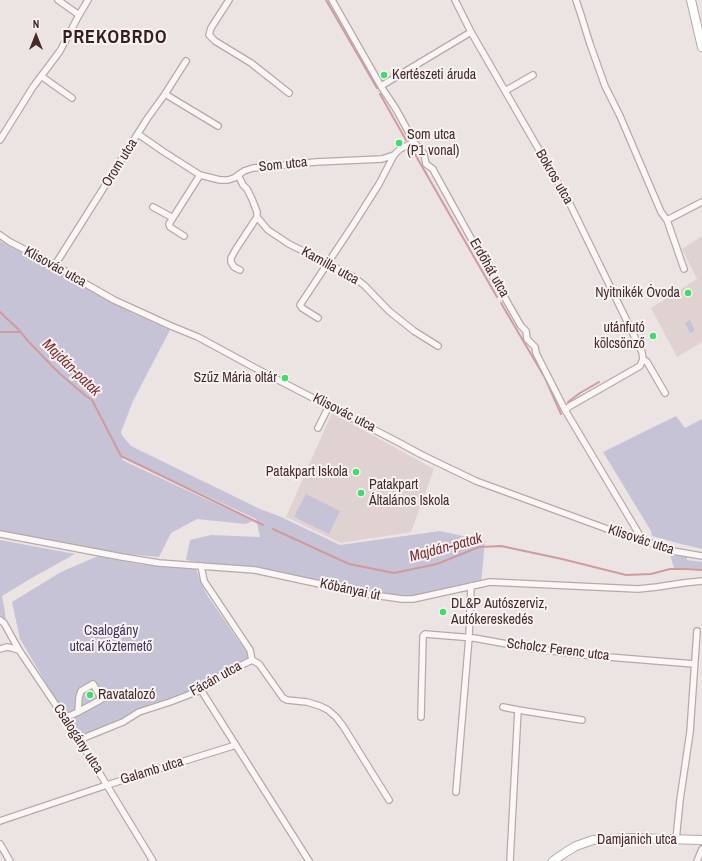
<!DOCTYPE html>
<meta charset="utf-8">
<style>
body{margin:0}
#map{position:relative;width:702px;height:861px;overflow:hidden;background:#ece4e3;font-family:"Archivo Narrow",sans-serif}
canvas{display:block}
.north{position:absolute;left:16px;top:16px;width:40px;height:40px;-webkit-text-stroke:3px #f9f3f3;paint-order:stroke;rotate:0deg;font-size:11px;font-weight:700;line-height:16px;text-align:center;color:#472b29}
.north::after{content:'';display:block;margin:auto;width:14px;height:18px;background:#472b29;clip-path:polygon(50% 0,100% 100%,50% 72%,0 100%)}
</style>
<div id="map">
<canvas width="702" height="861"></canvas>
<div class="north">N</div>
</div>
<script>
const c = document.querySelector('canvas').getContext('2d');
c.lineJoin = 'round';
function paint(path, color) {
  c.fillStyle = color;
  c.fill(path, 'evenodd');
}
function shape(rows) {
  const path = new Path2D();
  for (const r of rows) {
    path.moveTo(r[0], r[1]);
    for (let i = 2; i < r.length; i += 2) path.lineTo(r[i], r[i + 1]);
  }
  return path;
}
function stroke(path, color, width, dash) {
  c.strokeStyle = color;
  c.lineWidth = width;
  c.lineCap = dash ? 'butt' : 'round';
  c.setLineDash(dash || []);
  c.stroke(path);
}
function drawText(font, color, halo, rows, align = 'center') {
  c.font = font + ' "Archivo Narrow",sans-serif';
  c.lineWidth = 4;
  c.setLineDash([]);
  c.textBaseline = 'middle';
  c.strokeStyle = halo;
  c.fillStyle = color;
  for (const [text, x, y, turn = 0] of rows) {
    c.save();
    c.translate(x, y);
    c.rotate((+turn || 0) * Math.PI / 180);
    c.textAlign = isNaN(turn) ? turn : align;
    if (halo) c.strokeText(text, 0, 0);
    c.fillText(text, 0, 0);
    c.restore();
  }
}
paint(shape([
 [702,236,702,342,677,357,651,308,697,279,682,249],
 [332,413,434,469,411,532,341,543,286,517]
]), '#dfd2d1');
paint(shape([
 [0,241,26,255,51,268,130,312,170,330,133,401,121,432,122,435,131,446,260,509,279,516,340,545,440,531,485,541,481,583,402,599,255,570,202,563,186,560,190,540,211,535,260,537,256,519,123,457,122,460,253,521,245,524,197,519,171,533,159,557,116,553,0,534],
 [690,320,695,331,690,333,685,323],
 [676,416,685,428,702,419,702,549,681,544,652,536,651,531,603,452],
 [306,494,340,511,329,534,294,517],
 [0,540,75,554,30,579,2,596,5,612,6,621,0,615],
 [670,555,687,557,687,560,702,562,702,570,674,568],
 [98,556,137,564,196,569,201,583,207,595,252,660,212,680,201,690,139,712,80,741,20,639,12,602,61,572]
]), '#c7c3d7');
stroke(shape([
 [326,0,377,88],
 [380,94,406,140],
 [412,149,497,297],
 [501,303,545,378,561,414],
 [0,312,19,330,28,341,59,373,86,396,92,400,121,456,263,525],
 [0,332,20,332],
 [568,402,580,393,599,382],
 [273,529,349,564,394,573,437,564,479,547,501,546,562,559,626,575,651,574,670,569,685,569,702,570]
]), '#d09b9d', 2);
const minor = shape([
 [58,0,79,15],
 [229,0,211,28,209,35,215,41,251,63,289,93],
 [332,0,382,88,396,109,414,142,424,154,426,164,433,169,436,175,477,249,521,326,526,331,527,339,535,347,536,353,565,410,636,529,639,534,640,539],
 [455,0,471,32,568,200,642,352,643,359,640,366,570,406,565,410],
 [576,0,581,15,590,44,605,86,620,116,661,212,667,220,684,269],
 [41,76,72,98],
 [381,86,471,32],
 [505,91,533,75],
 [165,94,218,126],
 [138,134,164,152,200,175,220,180,228,180,234,178,244,171,253,168,316,162,382,159,394,155,400,149,414,142],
 [0,140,33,87,60,51,79,15,88,0],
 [238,175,243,185,247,189,252,199,257,212,257,217,268,230,289,244,352,276,364,285,389,311,414,331,438,346],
 [153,207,173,218],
 [667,220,702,202],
 [0,235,10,242,55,265,86,284,114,300,171,326,198,337,257,369,396,441,422,455,476,481,621,534,640,539,673,551,702,556],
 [184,236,170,227,169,224,200,175],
 [55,265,147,119,165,94,186,61],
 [240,270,234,267,231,262,231,258,236,249,257,217],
 [318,318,302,308,300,305,355,222,379,184,394,155],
 [643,359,647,362,665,393],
 [318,428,329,406],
 [0,534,122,557,159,563,255,570,366,594,402,599,413,599,490,582,638,589,657,587,683,583,702,581],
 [0,620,4,623,19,650,80,741,153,861],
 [0,649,7,647,12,648,19,650],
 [252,660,259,664,283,698,287,700,307,702,320,706,328,710,336,717,343,726,389,800],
 [201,690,309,861],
 [503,707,518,710],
 [421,717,423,636,425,634,474,638,529,648,584,655,694,664],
 [65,718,78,712,102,699,93,684,81,691,79,697,78,712],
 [80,741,86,737,123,722,139,712,170,702,201,690,206,684,212,680,252,660,250,650,204,581,201,566],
 [456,792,469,637,471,586],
 [0,821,107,785,236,745],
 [676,840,680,800,690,732,697,631],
 [0,844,10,861],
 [510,861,518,710,582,720],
 [697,861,702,849]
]);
const secondary = shape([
 [691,0,702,47],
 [553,861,566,852,576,846,593,840,631,838,702,840]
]);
stroke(minor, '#b7a9a7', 8);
stroke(secondary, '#b7a9a7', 10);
stroke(minor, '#faf7f6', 5.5);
stroke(secondary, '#fff', 8);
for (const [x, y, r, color] of [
 [384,75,4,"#3ddc6d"],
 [399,143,4,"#3ddc6d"],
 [688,293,4,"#3ddc6d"],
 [653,336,4,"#3ddc6d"],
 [285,378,4,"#3ddc6d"],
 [356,472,4,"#3ddc6d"],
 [361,493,4,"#3ddc6d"],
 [443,612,4,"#3ddc6d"],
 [90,695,4,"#3ddc6d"]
]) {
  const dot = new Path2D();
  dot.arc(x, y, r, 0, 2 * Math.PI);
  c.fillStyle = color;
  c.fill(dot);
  stroke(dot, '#f9f3f3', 1.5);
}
drawText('14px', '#472b29', '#f9f3f3', [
 ["Kertészeti áruda",392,75],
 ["Som utca",407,135],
 ["(P1 vonal)",407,151],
 ["Nyitnikék Óvoda",680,293,"right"],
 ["utánfutó",645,328,"right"],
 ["kölcsönző",645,344,"right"],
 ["Szűz Mária oltár",277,378,"right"],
 ["Patakpart Iskola",348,472,"right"],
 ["Patakpart",369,485],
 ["Általános Iskola",369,501],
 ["DL&P Autószerviz,",451,604],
 ["Autókereskedés",451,620],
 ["Ravatalozó",98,695]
], 'left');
drawText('14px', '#472b29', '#f9f3f3', [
 ["Orom utca",120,163,-58],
 ["Som utca",283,165,-6],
 ["Bokros utca",554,177,60],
 ["Kamilla utca",330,266,29],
 ["Klisovác utca",55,267,29],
 ["Erdőhát utca",489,268,60],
 ["Klisovác utca",344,413,27],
 ["Klisovác utca",641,540,18],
 ["Kőbányai út",350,590,12],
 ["Scholcz Ferenc utca",558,650,7],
 ["Fácán utca",216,679,-29],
 ["Csalogány utca",78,739,57],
 ["Galamb utca",152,771,-17],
 ["Damjanich utca",637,840]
]);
drawText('14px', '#413464', '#f9f3f3', [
 ["Csalogány",111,631],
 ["utcai Köztemető",111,647]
]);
drawText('italic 15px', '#7f2e2e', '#f9f3f3', [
 ["Majdán-patak",71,368,44],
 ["Majdán-patak",446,548,-15]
]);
c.letterSpacing = '1px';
drawText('bold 18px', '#381e1b', '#f9f3f3', [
 ["PREKOBRDO",115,38]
]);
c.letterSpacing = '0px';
</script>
